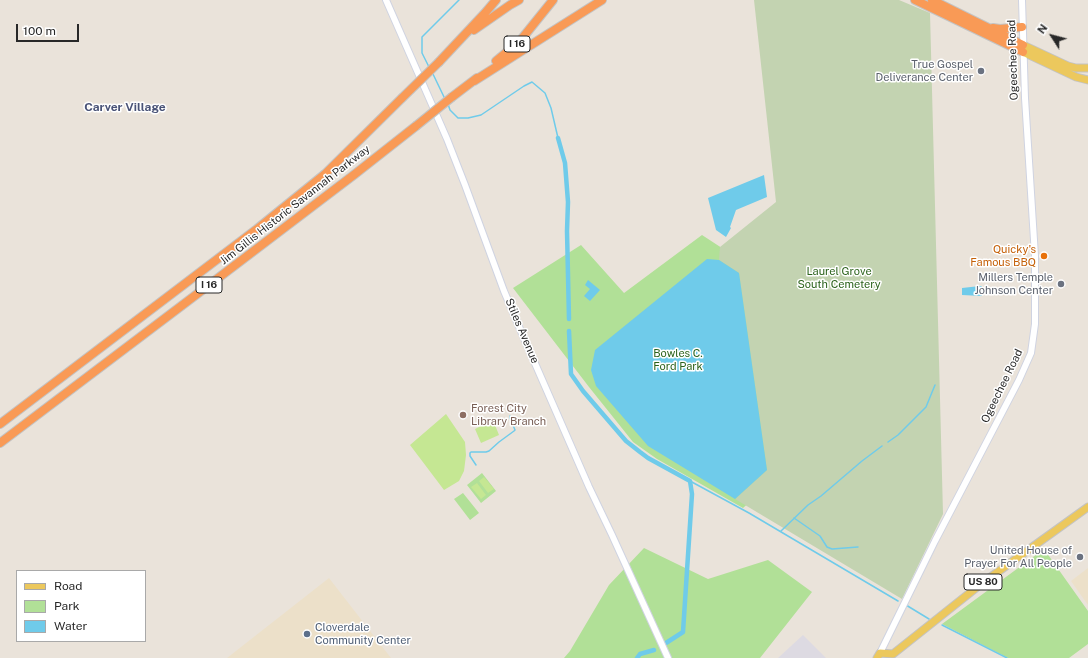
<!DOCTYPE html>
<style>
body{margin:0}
#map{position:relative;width:1088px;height:658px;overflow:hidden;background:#eae3da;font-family:"Public Sans",sans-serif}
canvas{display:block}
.legend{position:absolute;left:16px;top:570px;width:130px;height:72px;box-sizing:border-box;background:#fff;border:1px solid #a9a9a9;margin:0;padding:5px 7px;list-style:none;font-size:12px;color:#282828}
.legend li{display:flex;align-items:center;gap:8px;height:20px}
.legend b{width:20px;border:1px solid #a9a9a9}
.north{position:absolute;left:1032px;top:16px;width:40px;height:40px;-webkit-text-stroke:3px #fff;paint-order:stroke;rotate:306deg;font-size:11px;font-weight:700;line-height:16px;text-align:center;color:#282828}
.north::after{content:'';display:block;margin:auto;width:14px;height:18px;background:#282828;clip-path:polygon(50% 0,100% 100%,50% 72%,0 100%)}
.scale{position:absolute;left:16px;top:24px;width:63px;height:18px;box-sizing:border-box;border:2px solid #282828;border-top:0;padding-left:5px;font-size:12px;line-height:14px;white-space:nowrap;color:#282828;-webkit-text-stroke:3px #fff;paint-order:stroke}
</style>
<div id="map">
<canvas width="1088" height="658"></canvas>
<ul class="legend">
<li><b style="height:5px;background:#ecc85d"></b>Road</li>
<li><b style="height:11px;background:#b1e097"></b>Park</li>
<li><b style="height:11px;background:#6fcbea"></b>Water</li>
</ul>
<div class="north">N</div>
<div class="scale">100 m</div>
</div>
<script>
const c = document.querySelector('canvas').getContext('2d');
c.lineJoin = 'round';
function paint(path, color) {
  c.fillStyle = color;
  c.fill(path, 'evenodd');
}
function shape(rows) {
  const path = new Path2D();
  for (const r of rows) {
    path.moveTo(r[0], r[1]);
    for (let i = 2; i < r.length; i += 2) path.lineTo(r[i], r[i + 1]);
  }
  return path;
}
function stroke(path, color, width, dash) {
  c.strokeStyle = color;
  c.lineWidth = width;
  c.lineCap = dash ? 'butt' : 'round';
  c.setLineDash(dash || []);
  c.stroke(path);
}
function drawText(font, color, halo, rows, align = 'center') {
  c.font = font + ' "Public Sans",sans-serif';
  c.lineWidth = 3;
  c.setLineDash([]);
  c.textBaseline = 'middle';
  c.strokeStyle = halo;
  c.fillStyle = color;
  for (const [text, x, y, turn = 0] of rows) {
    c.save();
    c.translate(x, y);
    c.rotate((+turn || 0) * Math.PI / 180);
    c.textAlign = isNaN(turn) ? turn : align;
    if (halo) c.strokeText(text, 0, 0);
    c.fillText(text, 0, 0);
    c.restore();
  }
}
paint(shape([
 [803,635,826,658,778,658]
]), '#dddae2');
paint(shape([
 [1088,568,1088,605,1071,581],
 [329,578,391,658,227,658]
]), '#ece0c9');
paint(shape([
 [702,235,751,267,780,475,743,508,657,459,633,442,589,387,513,288,581,245,624,293],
 [482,473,496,491,481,503,467,485],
 [463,493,479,513,470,520,454,499],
 [644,548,708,579,768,560,812,592,760,658,564,658,570,651,609,585],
 [1044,549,1088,611,1088,644,1069,658,1008,658,942,624]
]), '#b1e097');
paint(shape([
 [754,0,899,0,930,13,943,514,902,599,735,499,767,470,739,273,719,260,720,247,776,202]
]), '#c3d3b1');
paint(shape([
 [446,414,465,442,466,455,464,471,459,481,444,490,410,445],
 [493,420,499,435,481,443,475,429],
 [484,477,494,489,488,493,479,481],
 [477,483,486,495,481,499,471,487]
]), '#c5e793');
paint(shape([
 [764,175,767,197,736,210,730,227,731,228,726,237,716,230,708,198],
 [707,259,719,260,739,273,767,470,735,499,648,446,596,386,591,370,595,350],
 [588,280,600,290,590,301,584,296,590,289,585,285],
 [980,286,982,286,982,296,962,295,962,288]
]), '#6fcbea');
stroke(shape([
 [429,67,422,53,422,37,459,0],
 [432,72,445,99],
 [448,104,450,110,458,118,468,118,481,115,524,86,532,82,545,93,551,108,558,138],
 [888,442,898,435,926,407,935,385],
 [476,465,470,456,470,453,471,452,486,452,489,451,499,442,514,431,515,430,510,418,510,416],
 [690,481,749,513,898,601],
 [794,518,820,536,827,547,832,549,858,547],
 [781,531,808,505,821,496,862,461,882,446],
 [906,605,929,619],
 [942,625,1007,658]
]), '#6fcbea', 1.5);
stroke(shape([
 [558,138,565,163,568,202,567,231,569,319],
 [569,331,571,374,583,391,626,441,640,452,648,458,690,481,692,494,683,632,666,643],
 [637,658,640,654,654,650]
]), '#6fcbea', 4.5);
const secondary = shape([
 [386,0,447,139,465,185,504,291,520,329,589,487,612,535,668,658],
 [880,653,935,541,1019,380,1031,353,1035,324,1035,256,1025,98,1022,0]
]);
const primary = shape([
 [1023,45,1068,66,1076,68,1088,68],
 [1023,52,1076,77,1088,80],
 [877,658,880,653,893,654,981,584,1088,507]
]);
const highway = shape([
 [915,0,1023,52],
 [932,0,1023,45],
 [993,28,1000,29,1022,27],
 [474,30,510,5,519,0],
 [496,61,520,41,553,0],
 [439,62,485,13,496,0],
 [474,81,602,0],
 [452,97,477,78],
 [0,424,257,229,325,174,402,98],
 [0,443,209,285,355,174,416,126]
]);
stroke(secondary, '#cfd3e1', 8);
stroke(primary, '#c3c3c3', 9);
stroke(highway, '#c3c3c3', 10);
stroke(secondary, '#fff', 6);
stroke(primary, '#ecc85d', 7);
stroke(highway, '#f99a56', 8);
const highwayBridge = shape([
 [402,98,439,62],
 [416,126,452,97]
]);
stroke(highwayBridge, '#c3c3c3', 10, []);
stroke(highwayBridge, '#f99a56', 8);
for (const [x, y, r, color] of [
 [981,71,4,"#6b7280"],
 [1044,256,4,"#e8710a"],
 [1061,284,4,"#6b7280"],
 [463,415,4,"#8d6e63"],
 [1080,557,4,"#6b7280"],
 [307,634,4,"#5c6f8a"]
]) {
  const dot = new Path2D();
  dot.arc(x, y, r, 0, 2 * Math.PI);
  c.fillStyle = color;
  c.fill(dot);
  stroke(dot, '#fff', 1.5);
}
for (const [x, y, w] of [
 [517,44,26],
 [209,285,26],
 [983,582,38]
]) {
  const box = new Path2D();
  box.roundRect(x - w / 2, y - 8, w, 16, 3);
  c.fillStyle = '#fff';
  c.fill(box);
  stroke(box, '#282828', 1);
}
drawText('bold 10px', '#282828', null, [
 ["I 16",517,44],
 ["I 16",209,285],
 ["US 80",983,582]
]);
drawText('11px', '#282828', '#fff', [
 ["Ogeechee Road",1013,60,-92],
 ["Jim Gillis Historic Savannah Parkway",295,205,-38],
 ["Stiles Avenue",522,331,67],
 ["Ogeechee Road",1002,386,-64]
]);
drawText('11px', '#5b616d', '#fff', [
 ["True Gospel",973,65],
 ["Deliverance Center",973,78],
 ["Millers Temple",1053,278],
 ["Johnson Center",1053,291],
 ["United House of",1072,551],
 ["Prayer For All People",1072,564]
], 'right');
drawText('11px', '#c56008', '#fff', [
 ["Quicky's",1036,250],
 ["Famous BBQ",1036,263]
], 'right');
drawText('11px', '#2b621b', '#fff', [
 ["Laurel Grove",839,272],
 ["South Cemetery",839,285],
 ["Bowles C.",678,354],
 ["Ford Park",678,367]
]);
drawText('11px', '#785e54', '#fff', [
 ["Forest City",471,409],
 ["Library Branch",471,422]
], 'left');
drawText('11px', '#4e5e75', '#fff', [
 ["Cloverdale",315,628],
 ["Community Center",315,641]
], 'left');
drawText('bold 12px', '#4a5377', '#fff', [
 ["Carver Village",125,107]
]);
</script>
